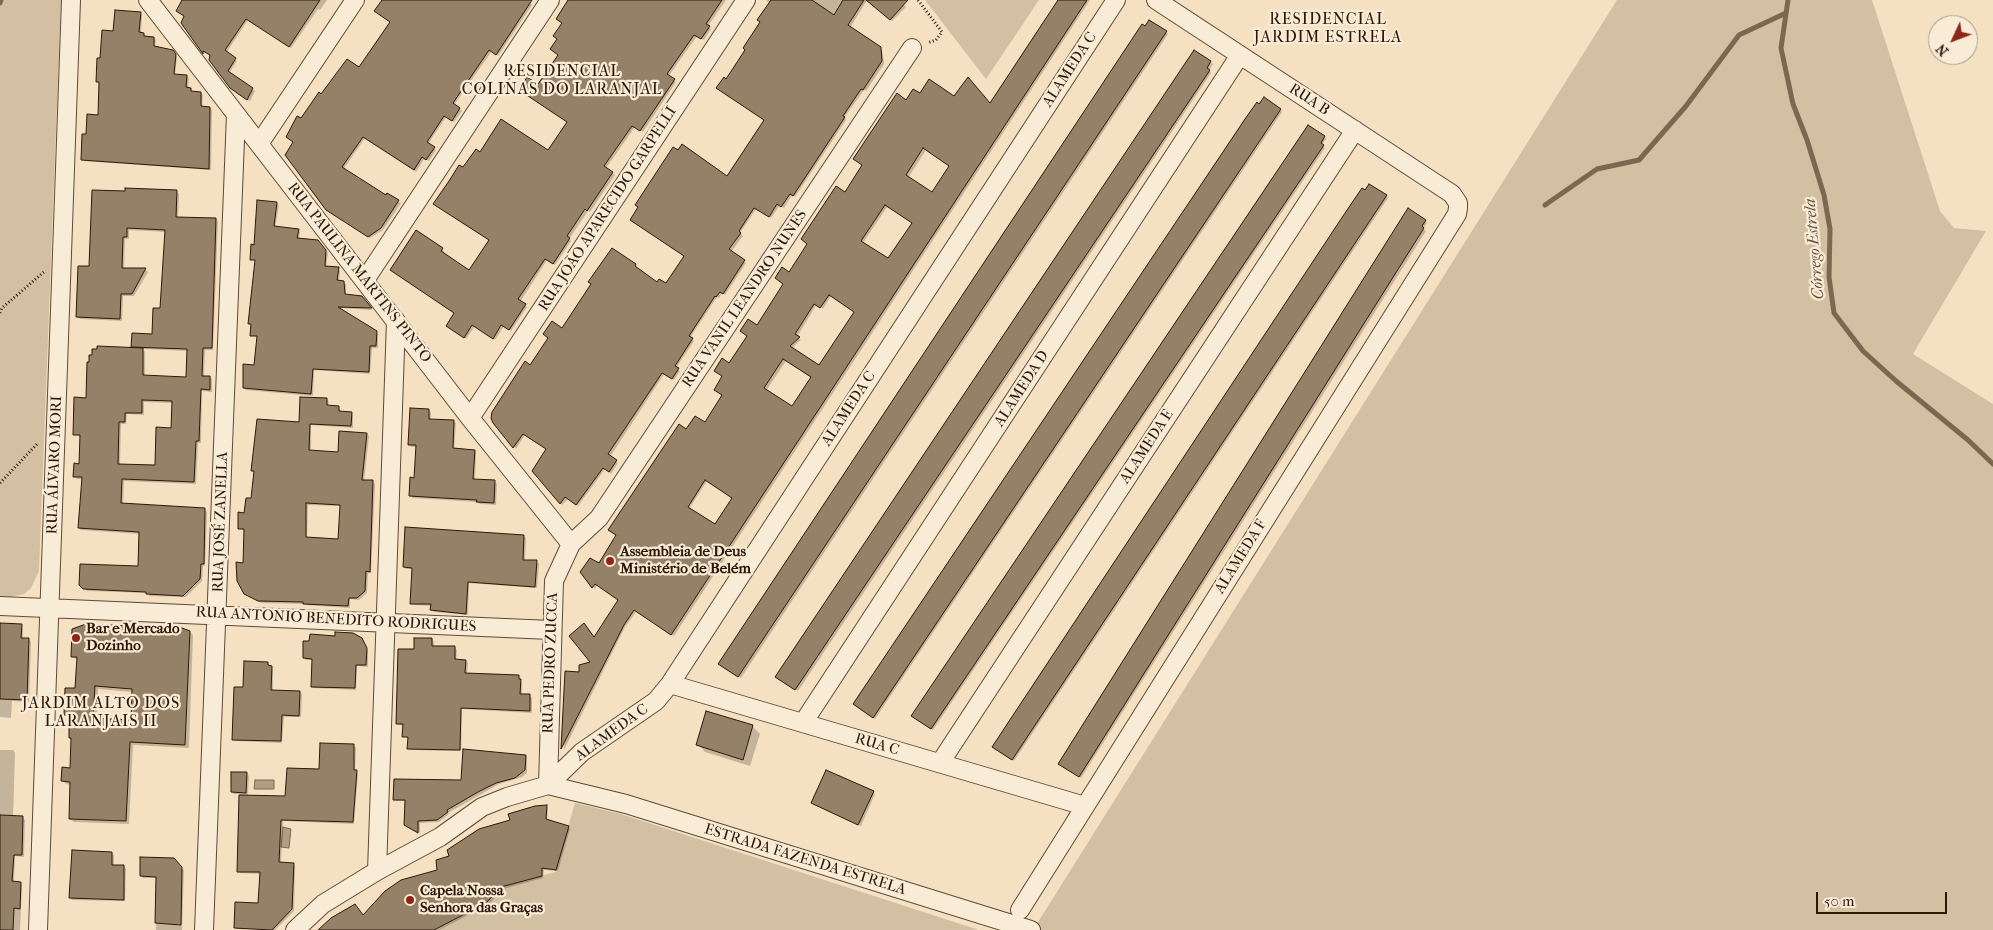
<!DOCTYPE html>
<meta charset="utf-8">
<style>
body{margin:0}
#map{position:relative;width:1993px;height:930px;overflow:hidden;background:#f5e1c2;font-family:"IM FELL French Canon",serif}
canvas{display:block}
.north{position:absolute;left:1928px;top:15px;width:50px;height:50px;box-sizing:border-box;background:#f8ecd7;border:1px solid #a79784;border-radius:50%;rotate:227deg;font-size:14px;font-weight:700;line-height:20px;text-align:center;color:#2d1807}
.north::after{content:'';display:block;margin:auto;width:18px;height:22px;background:#8f2418;clip-path:polygon(50% 0,100% 100%,50% 72%,0 100%)}
.scale{position:absolute;left:1816px;top:892px;width:131px;height:22px;box-sizing:border-box;border:2px solid #2d1807;border-top:0;padding-left:6px;font-size:15px;line-height:18px;white-space:nowrap;color:#2d1807;-webkit-text-stroke:4px #f8ecd7;paint-order:stroke}
</style>
<div id="map">
<canvas width="1993" height="930"></canvas>
<div class="north">N</div>
<div class="scale">50 m</div>
</div>
<script>
const c = document.querySelector('canvas').getContext('2d');
c.lineJoin = 'round';
function paint(path, color) {
  c.fillStyle = color;
  c.fill(path, 'evenodd');
}
function shape(rows) {
  const path = new Path2D();
  for (const r of rows) {
    path.moveTo(r[0], r[1]);
    for (let i = 2; i < r.length; i += 2) path.lineTo(r[i], r[i + 1]);
  }
  return path;
}
function stroke(path, color, width, dash) {
  c.strokeStyle = color;
  c.lineWidth = width;
  c.lineCap = dash ? 'butt' : 'round';
  c.setLineDash(dash || []);
  c.stroke(path);
}
function drawText(font, color, halo, rows, align = 'center') {
  c.font = font + ' "IM FELL French Canon",serif';
  c.lineWidth = 4.5;
  c.setLineDash([]);
  c.textBaseline = 'middle';
  c.strokeStyle = halo;
  c.fillStyle = color;
  for (const [text, x, y, turn = 0] of rows) {
    c.save();
    c.translate(x, y);
    c.rotate((+turn || 0) * Math.PI / 180);
    c.textAlign = isNaN(turn) ? turn : align;
    if (halo) c.strokeText(text, 0, 0);
    c.fillText(text, 0, 0);
    c.restore();
  }
}
paint(shape([
 [0,0,61,0,39,571,31,588,24,594,11,597,0,597],
 [925,0,1039,0,986,79],
 [1617,0,1872,0,1940,211,1954,228,1986,231,1913,354,1993,404,1993,930,1033,930],
 [575,803,621,814,979,930,437,930,486,903,506,886,555,872]
]), '#d3bfa2');
const water = shape([
 [255,780,274,780,274,789,254,789,255,780],
 [283,827,291,829,289,848,281,847,283,827]
]);
paint(water, '#b19d82');
stroke(water, '#7c6851', 1);
paint(shape([
 [196,0,327,0,320,10,318,9,291,48,248,20,226,53,237,61,229,73,255,91,250,101,233,90,211,55,205,51,204,53,183,23],
 [383,0,526,0,532,5,498,56,492,51,454,105,462,111,454,122,446,117,428,144,436,150,429,161,424,159,416,172,365,138,343,170,386,197,388,195,401,203,383,230,370,238,330,212,295,143,291,127,297,118,301,120,322,96,360,69,392,22],
 [580,0,726,0,708,26,711,29,704,40,697,36,668,77,676,82,643,132,635,127,606,168,615,175,590,212,588,211,569,239,571,241,555,265,547,260,520,302,527,307,511,331,504,326,495,340,475,326,466,339,450,328,456,313,391,270,442,249,444,251,442,254,469,272,490,241,437,206,463,169,480,153,549,152,569,122,539,86,559,55],
 [766,0,867,0,850,28,882,50,884,64,866,91,864,90,844,118,846,120,795,197,792,195,784,208,780,205,771,218,756,209,740,233,743,236,731,252,746,263,725,295,722,293,719,298,717,297,690,338,694,341,676,368,680,371,674,380,664,374,610,457,618,463,611,474,605,469,578,506,568,499,562,505,534,471,547,449,525,435,516,449,493,419,531,366,563,330,635,265,637,269,657,283,666,285,685,257,631,220,727,177,765,120,726,80,761,23,770,4],
 [867,0,898,0,906,7,892,21],
 [1059,0,1090,0,674,636,636,612,625,627,564,750,566,673,580,673,593,662,594,638,620,601,597,585,595,589,582,572,599,565,687,431,705,424,723,396,730,365,757,326,790,274,907,101,921,95,955,98,991,105],
 [926,150,951,166,933,194,908,178],
 [887,207,913,223,889,260,863,243],
 [831,296,855,312,819,367,791,349,801,340,797,337,816,305,823,309],
 [786,361,812,378,792,408,766,391],
 [707,481,733,498,715,526,689,509],
 [140,13,142,15,141,34,145,37,154,38,156,40,155,47,175,54,177,57,175,75,187,76,189,78,188,89,190,89,193,92,201,93,203,95,202,108,210,108,212,110,211,170,85,161,83,159,88,136,99,116,99,83,97,81,101,59,114,32],
 [1166,32,1168,34,741,678,721,666],
 [1195,51,1213,64,1209,70,1211,73,798,691,779,679],
 [1280,110,1282,112,875,719,856,706],
 [1324,137,1326,139,1322,145,1325,148,933,730,914,718],
 [94,191,177,192,179,194,178,218,216,219,218,221,213,350,205,350,204,377,210,377,212,379,212,392,202,391,201,443,198,443,196,484,124,481,123,505,205,510,207,512,205,566,203,566,202,581,186,597,150,596,147,593,87,591,80,585,139,567,141,534,81,530,79,528,83,479,77,479,74,476,80,465,81,437,74,434,87,399,135,349,132,347,153,336,161,310,166,232,129,230,129,239,125,239,124,269,146,270,148,272,134,296,123,296,122,321,80,319,78,317,90,268],
 [143,349,188,351,187,378,145,376,145,352],
 [144,402,173,403,172,429,156,467,120,465,121,424,126,424,127,414,144,415],
 [1386,196,1388,198,1014,761,995,749],
 [277,203,279,205,275,228,298,230,300,232,299,239,320,243,328,253,326,268,338,269,340,271,339,282,346,284,346,295,364,299,372,310,338,308,378,334,378,348,372,348,370,374,314,370,313,396,246,390,244,388,255,366,258,338,251,335,252,326,249,323,256,262,251,259,255,246],
 [1425,220,1427,223,1423,229,1426,231,1081,778,1062,766],
 [327,400,329,402,328,406,339,407,341,413,351,413,353,415,353,428,311,425,311,451,339,454,367,434,369,436,364,481,373,482,375,484,371,573,368,573,367,593,359,600,350,599,350,608,306,605,305,604,261,603,248,596,244,564,245,531,239,528,252,500,254,472,252,470],
 [308,505,341,506,339,540,307,538],
 [429,410,431,412,431,420,453,421,456,423,454,450,474,451,476,453,475,481,494,482,497,484,496,505,480,504,477,502,413,498,411,496,416,479,417,447,412,447,409,445],
 [524,536,526,538,525,561,536,562,539,564,537,588,469,583,468,615,434,612,432,606,414,605,412,603,413,569,406,569,404,567],
 [0,624,21,626,23,628,23,639,29,640,31,642,29,702,12,701,11,718,0,717],
 [190,632,193,635,189,748,133,745,129,824,74,822,70,819,71,785,66,784,63,781,71,769,73,740,70,738,70,718,65,714,76,690,78,660,72,657],
 [98,689,133,692,132,722,97,720],
 [362,639,368,651,368,667,357,666,356,690,314,688,312,686,313,660,306,660,304,658],
 [432,639,434,642,434,647,455,648,457,650,456,660,466,661,468,663,467,674,518,676,522,683,522,695,530,696,532,698,532,713,462,709,461,751,411,750,409,748,409,738,404,736,404,726,397,724,415,650],
 [267,663,273,669,273,691,299,692,302,694,301,717,284,717,282,743,236,741,234,739,244,689],
 [752,726,760,734,750,766,705,752,698,744],
 [354,746,356,748,355,771,358,773,354,824,283,821,281,863,293,864,295,866,294,911,275,930,237,929,235,927,259,904,261,874,240,873,238,871,240,794,234,794,232,792,247,774,249,776,248,796,286,797],
 [0,750,13,750,15,753,13,817,23,818,25,820,24,857,15,856,14,883,20,883,22,885,20,930,0,930],
 [525,756,527,758,527,773,522,777,499,784,448,813,449,814,439,822,420,823,420,833,406,825,407,801,396,801,394,799,463,781],
 [873,792,875,794,861,826,813,803],
 [546,806,548,808,547,821,570,829,558,871,544,870,543,878,503,889,488,905,439,930,320,930,363,916,392,887,413,877,438,871,450,857,512,821],
 [112,853,114,855,114,866,124,866,126,869,125,901,72,900,70,897],
 [173,859,184,870,182,930,156,930,158,878,143,878,141,876]
]), '#0003');
stroke(shape([
 [1788,0,1781,48,1793,104,1807,140,1824,195,1830,229,1829,277,1834,313,1863,351,1896,381,1968,440,1993,464],
 [0,3,1,0],
 [1545,205,1597,169,1639,160,1686,106,1739,35,1786,13]
]), '#7c6851', 5);
const building = shape([
 [182,0,320,0,289,47,246,19,225,50,236,58,228,71,253,88,247,100,230,88,209,60,210,55,203,51,203,54,181,23,184,16,176,11,182,0],
 [382,0,532,0,496,55,489,50,483,59,453,103,460,108,452,121,444,116,427,142,435,147,426,160,422,157,414,170,363,137,342,167,386,195,387,193,399,200,381,228,368,237,326,210,285,155,293,142,286,137,297,116,301,118,319,92,321,94,347,59,359,67,390,22,374,11,382,0],
 [568,0,722,0,706,24,710,26,701,39,694,35,667,74,675,79,640,131,632,126,604,166,613,172,587,211,585,209,567,236,570,238,553,264,545,259,518,299,526,304,509,330,501,325,493,339,472,325,464,338,446,326,454,313,390,270,416,230,443,248,441,251,469,270,489,240,433,204,449,181,459,165,463,167,476,149,480,152,501,119,548,150,567,122,519,90,527,77,538,84,558,55,550,49,557,39,553,36,562,23,556,19,568,0],
 [771,0,812,0,834,15,843,0,864,0,848,25,881,47,882,61,863,90,861,89,843,116,845,117,793,196,790,194,781,207,777,204,769,217,754,208,739,231,741,233,729,249,745,260,723,294,720,292,716,297,715,296,689,336,693,338,675,366,679,368,672,379,662,373,608,454,617,460,609,472,603,468,576,505,565,497,560,504,532,471,546,449,523,434,513,448,493,423,491,418,492,412,525,361,530,365,548,338,543,334,552,321,562,328,591,284,588,282,612,248,636,264,635,266,657,282,659,279,666,283,684,256,630,220,638,207,635,205,673,147,678,150,682,144,727,176,764,120,716,88,724,77,726,79,745,50,743,48,760,22,757,20,771,0],
 [866,0,908,0,890,20,866,0],
 [1058,0,1087,0,671,635,634,610,624,625,561,749,565,671,579,672,579,665,590,662,569,636,584,623,594,637,618,600,595,584,592,588,580,572,590,558,599,563,616,535,608,530,679,424,686,429,695,416,705,422,722,395,714,390,722,376,714,371,722,358,729,363,747,336,740,331,748,319,757,325,783,284,775,278,782,267,789,272,807,244,801,239,836,186,845,192,862,165,853,159,897,93,906,100,913,89,920,93,929,79,954,96,968,77,990,103,1058,0],
 [923,148,949,166,932,192,906,175,923,148],
 [885,205,912,223,888,258,861,241,885,205],
 [829,295,854,312,819,365,790,346,800,337,795,334,814,304,820,308,829,295],
 [783,359,811,377,792,406,764,388,783,359],
 [705,480,732,498,715,524,688,507,705,480],
 [115,10,141,12,139,32,144,33,144,36,154,37,154,46,173,50,176,54,174,74,187,75,186,87,191,88,191,91,201,92,201,106,210,107,209,169,81,160,82,134,86,134,87,114,98,115,99,82,96,82,97,58,100,58,102,30,113,31,115,10],
 [1149,20,1167,31,738,677,718,664,1142,24,1145,26,1149,20],
 [1194,50,1211,61,1207,68,1210,70,795,690,775,677,1194,50],
 [1264,97,1281,109,873,718,853,704,1245,119,1257,102,1259,104,1264,97],
 [1308,125,1325,136,1321,143,1324,145,931,729,911,716,1308,125],
 [1369,184,1387,195,1012,760,992,747,1343,216,1362,188,1365,190,1369,184],
 [125,188,177,190,176,217,216,218,212,348,203,348,202,376,210,376,210,390,201,389,199,441,196,441,194,482,122,479,121,503,205,508,204,564,201,564,200,579,183,596,146,594,146,592,83,589,79,585,80,564,138,566,139,532,78,528,82,477,73,477,74,463,79,464,80,435,73,435,74,397,86,398,87,362,89,362,89,355,92,355,92,349,97,349,97,346,143,348,143,375,186,377,187,349,131,347,132,333,152,334,153,308,160,308,165,230,127,228,127,237,123,237,122,268,146,268,132,294,121,294,120,319,76,317,78,266,89,266,92,190,125,191,125,188],
 [142,400,172,401,171,428,156,427,155,465,118,464,119,422,125,422,125,413,142,413,142,400],
 [257,200,277,202,274,226,299,229,297,238,318,240,326,250,325,266,339,267,337,280,344,281,345,294,362,296,372,308,338,307,377,331,376,346,370,346,369,372,313,369,311,394,243,388,243,364,254,365,257,336,250,336,251,324,248,324,255,260,250,260,251,244,254,245,257,200],
 [1408,208,1426,220,1422,226,1424,228,1079,777,1058,764,1408,208],
 [300,397,327,398,327,405,339,406,339,411,352,412,351,426,310,424,309,450,338,452,339,431,367,433,362,480,373,480,370,572,366,571,365,591,357,598,349,598,348,606,303,604,303,602,258,601,244,594,237,581,236,562,243,563,244,529,238,529,238,512,244,513,246,498,251,498,254,471,251,471,257,419,299,422,300,397],
 [306,503,340,505,338,539,306,537,306,503],
 [410,408,429,409,429,419,454,420,453,448,475,450,473,479,495,480,494,503,476,502,477,500,409,496,410,477,414,478,416,445,408,445,410,408],
 [405,527,524,535,523,560,537,560,535,587,468,582,466,614,430,610,431,604,410,604,412,568,403,567,405,527],
 [0,623,22,624,21,638,29,638,27,700,0,699,0,623],
 [86,624,182,628,190,631,185,745,130,742,126,821,69,819,70,782,61,781,62,767,70,768,71,738,69,738,69,715,64,715,65,688,75,688,77,657,71,657,72,629,86,624],
 [95,686,132,689,131,720,93,718,95,686],
 [335,632,353,633,362,638,367,648,366,665,356,665,355,688,311,687,312,659,303,658,303,641,309,641,310,634,335,636,335,632],
 [414,638,432,638,432,646,455,646,455,659,466,660,465,673,519,675,519,679,521,679,520,694,530,694,530,711,461,708,460,750,407,749,408,737,402,737,403,724,396,724,398,649,414,649,414,638],
 [244,661,268,662,268,665,272,666,271,690,300,691,299,716,282,715,281,741,232,740,234,687,243,687,244,661],
 [706,711,753,725,743,760,696,745,706,711],
 [320,743,354,744,354,770,357,770,353,822,281,820,279,862,294,863,292,909,272,930,234,928,235,902,258,903,260,872,237,872,239,795,285,796,287,768,319,769,320,743],
 [463,749,526,755,525,770,515,778,496,783,478,792,447,810,448,812,437,820,418,821,418,833,404,825,405,800,393,800,394,779,461,780,463,749],
 [826,770,874,791,858,825,811,803,826,770],
 [231,772,247,772,246,793,231,792,231,772],
 [547,805,546,819,569,826,556,870,542,868,542,876,501,887,486,903,434,930,318,930,331,918,355,904,363,915,385,891,401,880,437,870,436,860,449,856,447,850,479,829,510,820,508,814,535,806,547,805],
 [0,815,23,816,22,855,14,855,12,881,21,882,20,909,14,908,13,930,0,930,0,815],
 [72,850,112,852,112,865,124,865,124,900,69,898,72,850],
 [140,857,174,858,182,867,181,925,155,923,156,877,140,876,140,857]
]);
paint(building, '#958168');
stroke(building, '#2d1807', 1);
const minor = shape([
 [148,0,470,418,571,544],
 [259,144,355,0],
 [365,280,550,0],
 [470,418,746,0],
 [0,606,551,630],
 [670,684,1085,806],
 [803,723,1240,55],
 [940,763,1355,130],
 [548,785,582,752,656,701,670,684,1116,0],
 [548,785,554,581,571,544,599,518,912,48],
 [377,871,396,321],
 [1020,910,1457,214,1458,208,1458,203,1452,194,1156,0],
 [38,930,71,0],
 [204,930,236,114],
 [295,930,323,904,377,871,440,837,482,807,507,797,548,785,626,804,1031,930]
]);
stroke(minor, '#5f4a36', 20);
stroke(shape([
 [918,0,942,32,936,40,927,43],
 [0,313,2,308,45,271],
 [0,483,38,443]
]), '#2d1807', 3, [1, 2.5]);
stroke(minor, '#f8ecd7', 18);
for (const [x, y, r, color] of [
 [610,561,5,"#8f2418"],
 [76,638,5,"#8f2418"],
 [410,900,5,"#8f2418"]
]) {
  const dot = new Path2D();
  dot.arc(x, y, r, 0, 2 * Math.PI);
  c.fillStyle = color;
  c.fill(dot);
  stroke(dot, '#f8ecd7', 2);
}
drawText('15px', '#2d1807', '#f8ecd7', [
 ["ALAMEDA C",1070,70,-57],
 ["RUA B",1309,100,33],
 ["RUA JOÃO APARECIDO GARPELLI",608,209,-57],
 ["RUA PAULINA MARTINS PINTO",359,273,52],
 ["RUA VANIL LEANDRO NUNES",745,299,-56],
 ["ALAMEDA D",1022,389,-57],
 ["ALAMEDA C",849,409,-57],
 ["ALAMEDA E",1147,447,-57],
 ["RUA ÁLVARO MORI",55,465,-88],
 ["RUA JOSÉ ZANELLA",221,522,-88],
 ["ALAMEDA F",1241,557,-58],
 ["RUA ANTONIO BENEDITO RODRIGUES",336,620,3],
 ["RUA PEDRO ZUCCA",551,663,-88],
 ["ALAMEDA C",612,733,-36],
 ["RUA C",877,745,16],
 ["ESTRADA FAZENDA ESTRELA",805,860,17]
]);
drawText('bold 15px', '#2d1807', '#f8ecd7', [
 ["Assembleia de Deus",620,552],
 ["Ministério de Belém",620,569],
 ["Bar e Mercado",86,629],
 ["Dozinho",86,646],
 ["Capela Nossa",420,891],
 ["Senhora das Graças",420,908]
], 'left');
c.letterSpacing = '1px';
drawText('16px', '#2d1807', '#f8ecd7', [
 ["RESIDENCIAL",1328,20],
 ["JARDIM ESTRELA",1328,38],
 ["RESIDENCIAL",562,72],
 ["COLINAS DO LARANJAL",562,90],
 ["JARDIM ALTO DOS",101,704],
 ["LARANJAIS II",101,722]
]);
c.letterSpacing = '0px';
drawText('italic 16px', '#624d38', '#f8ecd7', [
 ["Córrego Estrela",1815,249,-95]
]);
</script>
